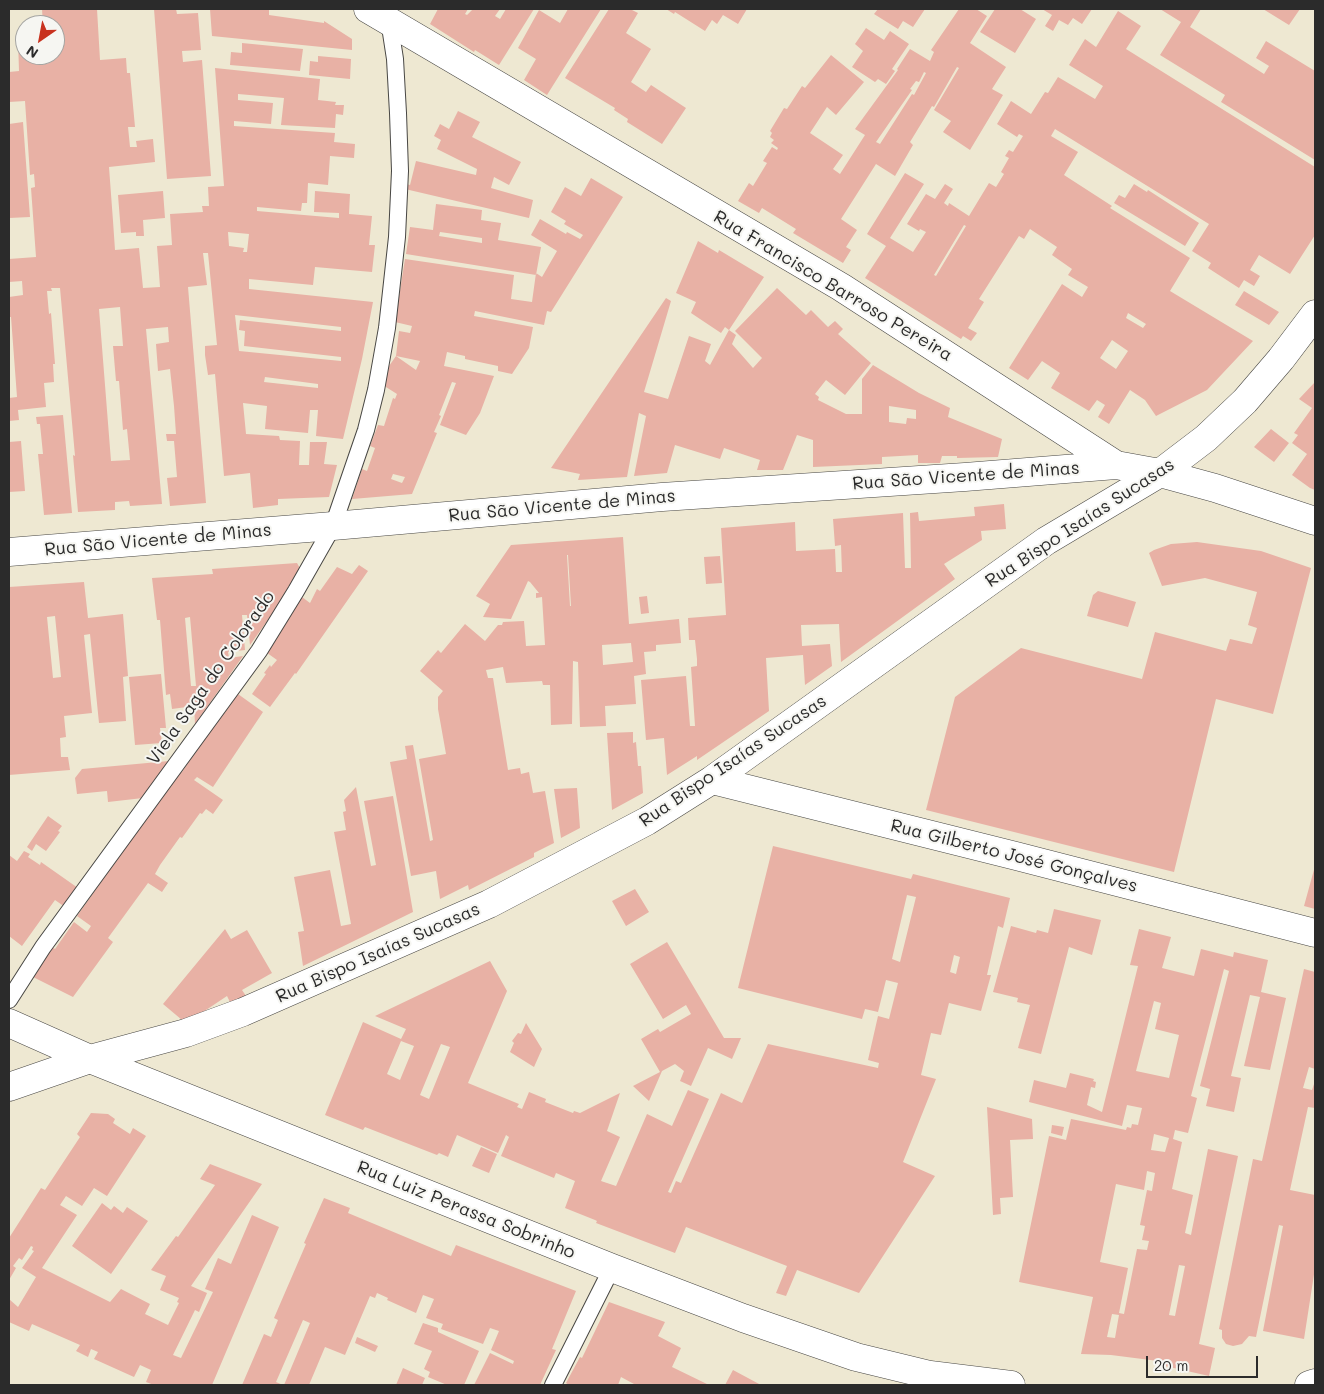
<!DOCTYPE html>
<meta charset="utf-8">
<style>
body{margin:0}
#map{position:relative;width:1324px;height:1394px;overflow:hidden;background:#eee8d2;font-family:Mali,sans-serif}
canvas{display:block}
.frame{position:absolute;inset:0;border:10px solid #2b2b2b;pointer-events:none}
.north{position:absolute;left:15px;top:15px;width:50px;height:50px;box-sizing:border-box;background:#f6f6f2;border:1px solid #a5a5a2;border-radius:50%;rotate:213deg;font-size:14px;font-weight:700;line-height:20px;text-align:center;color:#2b2b2b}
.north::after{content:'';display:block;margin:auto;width:18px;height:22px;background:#c8321e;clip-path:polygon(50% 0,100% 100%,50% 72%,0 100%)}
.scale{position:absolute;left:1146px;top:1356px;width:112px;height:22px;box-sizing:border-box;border:2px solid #2b2b2b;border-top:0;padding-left:6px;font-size:15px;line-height:18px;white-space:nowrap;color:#2b2b2b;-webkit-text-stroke:4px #f6f6f2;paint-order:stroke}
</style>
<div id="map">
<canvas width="1324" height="1394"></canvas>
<div class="frame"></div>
<div class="north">N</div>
<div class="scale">20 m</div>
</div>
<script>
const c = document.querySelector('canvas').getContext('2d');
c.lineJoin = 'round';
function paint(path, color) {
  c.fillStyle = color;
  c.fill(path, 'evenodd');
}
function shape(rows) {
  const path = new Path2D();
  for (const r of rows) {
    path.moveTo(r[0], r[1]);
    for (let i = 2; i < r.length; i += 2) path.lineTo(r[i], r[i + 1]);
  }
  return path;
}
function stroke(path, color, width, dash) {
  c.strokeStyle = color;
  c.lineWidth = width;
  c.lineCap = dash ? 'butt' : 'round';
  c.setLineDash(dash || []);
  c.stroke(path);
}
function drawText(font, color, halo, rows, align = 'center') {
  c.font = font + ' Mali,sans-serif';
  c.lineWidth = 4;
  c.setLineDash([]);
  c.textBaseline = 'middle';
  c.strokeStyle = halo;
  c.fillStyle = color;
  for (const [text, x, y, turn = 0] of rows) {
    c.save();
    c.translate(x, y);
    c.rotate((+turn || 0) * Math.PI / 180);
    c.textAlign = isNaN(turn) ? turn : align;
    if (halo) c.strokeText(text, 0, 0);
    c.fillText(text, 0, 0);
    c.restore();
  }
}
paint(shape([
 [42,9,97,9,100,60,126,58,127,73,130,73,135,127,128,127,130,147,137,147,136,141,153,139,155,162,109,167,113,221,115,250,139,248,143,288,160,287,157,246,172,245,170,214,203,212,202,206,209,206,208,187,224,186,215,68,320,79,318,100,336,102,335,105,344,105,343,115,336,114,335,128,281,125,284,98,238,94,238,100,273,103,271,124,234,121,234,126,335,133,334,142,355,144,354,158,330,156,328,185,308,183,307,203,302,203,301,211,257,207,257,211,339,218,339,213,314,212,315,191,350,194,349,214,372,216,369,245,375,245,372,272,315,267,313,285,249,279,249,289,373,302,362,359,343,439,316,436,318,410,310,410,308,433,265,429,267,406,243,403,246,434,279,436,280,440,300,441,299,465,309,465,310,442,327,442,324,464,337,465,329,497,278,499,278,505,253,508,250,473,224,476,215,374,208,375,205,355,205,346,217,345,208,253,203,253,207,285,188,287,206,503,170,506,167,478,177,477,174,441,167,441,166,434,176,434,174,406,170,369,158,371,156,344,169,342,168,327,146,329,162,504,130,506,129,501,115,502,115,510,78,512,73,455,75,456,60,288,51,288,52,291,47,291,49,314,51,313,55,364,53,364,54,382,44,383,46,407,18,410,19,420,9,421,9,398,17,397,11,317,9,317,9,297,23,295,22,281,9,282,9,259,36,257,31,188,35,187,34,174,30,175,25,101,9,102,9,72,19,71,18,39,25,38,25,55,55,55,55,25,43,25],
 [228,232,249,234,247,252,243,252,244,248,229,246],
 [120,307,123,346,113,346,116,381,119,381,123,430,127,429,130,460,111,461,99,309],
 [235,315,341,327,341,331,240,320,239,330,245,331,244,346,341,357,341,361,239,351],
 [265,377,318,384,318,388,264,382],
 [154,9,176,9,177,14,198,13,201,50,182,51,183,62,202,60,211,176,167,179],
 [210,9,264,9,269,10,269,15,324,23,324,21,352,39,352,50,212,36],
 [438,9,468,9,465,14,467,15,473,9,500,9,495,16,500,19,506,9,534,9,499,65,475,50,474,52,430,24],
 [568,9,601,9,547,95,524,80,536,59,518,48,539,10,560,23],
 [609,9,630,9,638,13,626,33,651,49,631,82,646,92,651,85,686,108,662,144,627,122,628,119,614,110,615,108,565,78],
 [666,9,747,9,738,24,723,15,717,24,712,20,705,31,675,12,674,14],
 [878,9,925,9,913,27,903,21,898,29,874,14],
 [959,9,976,9,987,16,970,43,1006,67,992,89,1003,95,970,150,943,132,951,121,934,110,959,68,957,67,934,107,932,106,910,142,913,145,895,176,876,164,841,219,857,230,846,247,851,250,843,263,793,233,796,229,762,208,759,213,738,201,749,183,753,186,767,163,763,161,772,147,777,150,778,148,771,143,774,140,770,137,772,133,770,131,784,108,787,109,802,86,805,88,831,55,864,82,836,115,827,107,810,133,843,155,833,169,840,174,865,135,855,129,898,70,897,69,910,49,930,61,934,52,931,50],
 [924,72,926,73,914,95,912,94,880,144,876,142,912,90,910,89,916,81,919,82],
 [995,9,1020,9,1036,19,1015,53,980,32],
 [1042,9,1092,9,1082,24,1073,18,1068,25,1059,20,1053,31,1045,26,1052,15],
 [1160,9,1201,9,1190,27,1264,74,1269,66,1256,58,1266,41,1315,71,1315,160,1221,102,1225,95,1160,55,1181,22],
 [1263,9,1300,9,1289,25],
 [1118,11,1141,26,1126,49,1315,167,1315,235,1290,274,1259,255,1250,270,1260,276,1254,286,1244,280,1239,288,1208,268,1211,263,1192,251,1209,224,1055,129,1051,136,1078,152,1064,175,1112,206,1110,208,1190,258,1170,291,1253,341,1207,390,1156,416,1145,400,1130,390,1109,424,1098,417,1105,405,1097,400,1089,411,1051,388,1060,373,1042,361,1028,380,1009,368,1062,284,1082,297,1088,287,1068,275,1072,269,1052,255,1057,247,1030,229,1024,239,1019,236,979,299,984,302,968,328,977,333,971,341,963,336,961,339,865,278,886,246,867,234,905,173,924,184,890,238,913,252,926,232,920,229,919,231,907,224,926,194,935,199,945,184,953,189,944,203,948,206,949,203,969,216,989,183,996,187,1004,174,1001,172,1009,158,1005,156,1009,150,1013,152,1023,136,1019,134,1017,137,997,124,1011,101,1031,114,1045,92,1048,93,1058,77,1095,99,1103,86,1069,65,1085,39,1096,47],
 [964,225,966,226,936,276,934,275],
 [1128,313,1146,324,1143,328,1126,318],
 [1112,340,1128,351,1116,369,1100,358],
 [866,28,884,40,890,31,909,44,892,69,895,71,886,84,878,79,875,82,852,67,863,51,855,44],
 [242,43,303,49,300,71,230,65,231,52,242,53],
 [318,56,351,59,350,79,309,75,310,61,318,62],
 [458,111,480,122,472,137,521,162,509,185,494,177,491,188,533,200,529,218,405,189,406,184,410,185,416,161,476,175,477,169,437,149,441,140,434,136,440,124,449,129],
 [23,122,30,217,9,218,9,124],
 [591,178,623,197,551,312,547,311,544,325,475,311,474,316,533,327,529,348,512,374,498,371,498,366,465,359,465,356,447,352,444,366,494,376,480,413,466,435,440,425,456,383,452,382,439,415,441,416,434,432,437,433,412,494,352,499,362,469,367,471,375,448,370,446,378,425,384,426,393,398,395,399,397,394,378,382,396,356,416,370,420,361,396,356,399,331,410,333,412,326,395,322,405,259,514,275,511,299,532,302,536,273,542,277,557,251,531,235,540,219,566,234,567,232,580,239,583,235,564,224,566,221,551,212,565,187,581,196],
 [393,474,405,477,402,483,391,479],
 [1134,184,1147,192,1148,190,1199,223,1185,246,1114,203,1119,195,1125,198],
 [163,191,165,218,143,220,144,236,136,236,136,232,121,233,118,195],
 [436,204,482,210,481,220,501,223,498,240,541,247,536,275,406,254,410,227,433,230],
 [440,232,482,238,482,243,439,236],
 [698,241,718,253,719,250,764,277,729,330,725,327,721,333,691,313,696,302,676,293],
 [777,288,806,315,811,310,828,327,835,321,843,329,838,334,871,363,845,395,826,380,815,394,819,397,818,400,846,414,862,414,862,379,873,365,919,393,950,408,948,417,1002,439,998,457,957,458,957,456,942,456,940,463,918,463,918,455,882,457,882,464,813,467,813,440,797,435,783,470,757,470,760,460,724,448,720,459,675,445,667,473,634,476,646,416,639,413,627,477,578,480,580,474,551,468,666,298,671,301,644,392,668,399,689,336,711,344,705,361,710,365,729,330,736,335,732,344,753,368,762,358,735,331],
 [889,406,916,410,916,419,907,418,906,424,889,422],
 [1244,291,1279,312,1269,325,1235,305],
 [1315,382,1315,490,1310,488,1292,475,1307,454,1292,443,1298,435,1294,433,1312,408,1299,399],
 [63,415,72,513,44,515,38,454,43,454,40,424,37,424,36,417],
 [1271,429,1289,443,1274,462,1254,447],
 [21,441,25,491,9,492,9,442],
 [1004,504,1006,529,981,531,982,540,944,564,955,579,841,662,839,624,801,625,802,646,830,644,832,666,805,685,803,655,766,658,769,711,697,760,697,756,667,775,664,738,646,740,641,680,686,676,690,726,695,726,691,667,697,666,697,659,695,640,689,640,688,618,726,615,721,528,795,522,796,551,835,549,836,572,842,572,841,545,835,546,833,519,903,513,905,568,911,568,910,513,918,512,919,521,975,516,974,507],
 [623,537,629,624,679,619,681,643,656,645,656,651,644,652,646,674,634,676,636,704,605,706,606,726,580,727,578,662,573,661,572,724,551,725,550,685,543,685,542,681,506,683,503,667,486,670,488,678,493,678,508,770,520,768,521,774,529,772,533,793,545,791,554,843,534,853,534,857,469,890,468,885,440,899,436,871,411,876,390,762,407,759,405,746,413,745,430,841,433,840,419,759,446,754,438,709,438,697,443,691,420,671,438,650,441,653,465,624,485,641,498,625,502,625,503,622,524,621,526,646,545,645,542,597,536,598,536,593,539,593,530,582,528,581,511,619,483,617,490,604,476,596,511,545],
 [567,555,568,555,571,606,570,606],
 [631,643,633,662,603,665,602,645],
 [1197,542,1261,551,1311,568,1273,714,1216,699,1174,872,926,810,955,697,1021,648,1142,679,1155,632,1226,651,1230,639,1252,644,1257,628,1248,625,1257,592,1205,578,1162,586,1149,553,1154,550,1171,544],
 [720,556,722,583,706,584,704,557],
 [297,563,302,572,250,645,247,615,242,615,245,650,228,652,229,658,243,656,195,724,194,706,172,709,170,694,166,695,160,620,157,620,152,578,213,574,212,569],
 [190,617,196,686,191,686,185,618],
 [359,565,368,571,296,674,295,673,270,707,252,694,266,674,264,673,270,665,271,667,277,660,263,650,302,597,310,603,317,589,320,591,337,567,352,574],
 [84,582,88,618,123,614,128,676,123,677,126,721,99,723,90,634,84,635,92,713,64,716,66,737,60,738,61,757,68,757,70,770,9,775,9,587],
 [55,616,61,677,53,678,47,617],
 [1098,591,1136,602,1128,627,1087,616,1093,595],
 [647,596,649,613,641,614,639,597],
 [161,674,166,728,160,728,162,743,135,745,129,677],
 [238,694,263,712,213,787,197,777,194,780,223,800,213,814,206,809,202,814,200,813,182,838,180,837,160,865,155,874,168,883,162,892,148,883,108,938,113,942,73,997,33,977,50,946,55,949,74,922,87,932,91,926,77,916,180,770,182,772,209,730,211,731],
 [633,732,633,743,636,742,638,766,641,766,643,793,612,810,607,733],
 [169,761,143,798,108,802,107,791,77,794,75,778,82,769],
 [356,787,371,866,376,865,364,801,393,796,413,912,303,966,298,932,304,931,294,877,330,870,341,926,351,924,334,832,346,830,343,812,346,811,344,800],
 [577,788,580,828,561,838,554,789],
 [48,816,62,826,58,831,60,832,46,851,36,844,32,851,27,847],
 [773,846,911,879,913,874,1010,898,1003,928,998,926,987,975,991,975,981,1011,949,1003,941,1035,931,1033,921,1075,936,1079,903,1162,935,1176,859,1293,797,1270,786,1296,776,1293,787,1266,686,1227,675,1253,596,1223,597,1221,595,1220,565,1208,575,1181,556,1173,554,1178,501,1156,509,1137,506,1135,498,1153,457,1135,448,1157,439,1153,437,1155,365,1127,363,1130,325,1115,363,1022,401,1039,406,1029,375,1016,490,961,507,991,468,1083,519,1104,517,1107,522,1109,529,1092,546,1099,545,1102,573,1113,574,1111,580,1113,620,1093,607,1131,620,1137,601,1181,616,1186,647,1114,672,1126,688,1090,709,1099,668,1192,671,1193,676,1181,681,1183,721,1093,742,1103,768,1044,878,1068,879,1063,868,1060,878,1016,889,1019,898,983,886,980,878,1012,865,1009,862,1019,738,988],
 [907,895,916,897,900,962,892,959],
 [954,955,960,957,956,974,950,972],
 [401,1041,414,1046,400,1080,387,1074],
 [441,1044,450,1047,429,1099,420,1095],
 [24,851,30,854,28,857,40,865,41,862,78,888,65,907,55,900,22,946,9,936,9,855,17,861],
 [1315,866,1315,909,1304,906],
 [635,889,649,912,626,926,612,901],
 [1054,909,1101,920,1092,955,1069,947,1041,1054,1018,1048,1030,1005,1017,1002,1018,998,993,992,1011,926,1036,933,1037,930,1048,933],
 [225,929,231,939,247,930,272,973,242,990,246,996,230,1002,227,996,203,1012,182,1020,163,1004],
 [1139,929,1171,937,1162,968,1194,976,1201,949,1233,957,1234,952,1268,960,1261,992,1286,998,1270,1070,1244,1066,1260,997,1250,995,1231,1076,1241,1078,1234,1112,1206,1106,1210,1089,1200,1086,1229,971,1224,969,1191,1096,1197,1098,1188,1133,1175,1130,1173,1139,1182,1142,1172,1189,1193,1195,1185,1233,1191,1235,1208,1149,1238,1156,1199,1344,1215,1348,1209,1376,1165,1366,1166,1362,1111,1355,1081,1354,1093,1297,1019,1282,1049,1136,1066,1140,1071,1119,1126,1130,1127,1127,1131,1128,1132,1124,1138,1125,1142,1108,1127,1105,1122,1126,1029,1102,1034,1080,1066,1088,1070,1073,1094,1079,1093,1081,1096,1082,1095,1088,1091,1087,1087,1105,1102,1112,1138,966,1130,965],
 [1154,1001,1161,1003,1155,1029,1179,1035,1169,1078,1136,1071],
 [1154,1134,1169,1138,1165,1152,1151,1150],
 [1147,1171,1155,1173,1152,1191,1147,1190,1140,1225,1145,1226,1142,1240,1149,1241,1147,1250,1137,1249,1124,1314,1119,1313,1128,1268,1100,1262,1116,1184,1144,1190],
 [1179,1265,1185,1266,1175,1316,1169,1315],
 [1112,1314,1119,1315,1115,1338,1107,1337],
 [667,942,724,1038,741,1038,732,1059,708,1048,691,1086,680,1081,684,1071,675,1064,662,1071,649,1101,633,1086,660,1072,641,1039,658,1029,660,1032,691,1014,686,1005,663,1019,630,964],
 [1304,969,1315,972,1315,1069,1309,1067,1303,1088,1312,1090,1315,1081,1315,1108,1308,1107,1290,1190,1315,1195,1315,1268,1304,1339,1263,1331,1283,1226,1279,1225,1256,1337,1249,1336,1242,1344,1233,1346,1226,1344,1222,1338,1222,1330,1219,1329,1253,1159,1262,1161],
 [526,1023,542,1049,534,1067,510,1052,514,1043,512,1041,518,1033,521,1034],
 [987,1107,1032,1119,1033,1139,1010,1140,1013,1197,1000,1198,1001,1214,993,1215],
 [91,1113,108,1114,115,1119,113,1123,130,1134,133,1128,146,1136,107,1196,94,1188,82,1206,66,1196,60,1205,77,1215,42,1268,110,1302,121,1289,150,1304,145,1314,168,1325,179,1303,177,1302,179,1298,160,1290,166,1276,151,1270,176,1236,178,1237,215,1185,200,1179,210,1164,262,1184,191,1286,207,1293,199,1312,195,1310,173,1355,181,1358,213,1292,205,1289,218,1258,231,1264,252,1215,279,1227,212,1385,154,1385,146,1382,151,1370,140,1365,134,1377,94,1359,98,1352,91,1349,88,1357,76,1351,80,1345,32,1324,29,1331,9,1322,9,1299,18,1307,36,1277,22,1268,34,1251,32,1250,33,1247,31,1246,22,1260,19,1258,13,1266,16,1268,9,1280,9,1238,41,1188,45,1190,80,1137,77,1134],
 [1052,1125,1064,1127,1062,1136,1051,1133],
 [481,1147,497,1154,489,1173,472,1166],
 [324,1198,350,1208,348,1213,451,1256,456,1245,576,1291,552,1349,556,1350,540,1385,474,1385,490,1353,513,1364,514,1361,491,1350,499,1331,490,1328,483,1344,441,1329,443,1324,426,1318,434,1299,423,1295,416,1313,387,1300,388,1298,377,1293,375,1298,370,1296,345,1355,325,1347,309,1385,284,1385,310,1323,303,1320,276,1382,283,1385,242,1385,264,1334,271,1337,278,1320,274,1318,306,1244,304,1243],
 [102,1203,111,1210,114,1206,123,1213,127,1207,148,1221,111,1274,72,1246],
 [609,1302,665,1322,658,1336,681,1348,672,1367,709,1385,633,1385,634,1384,621,1377,618,1385,569,1385,566,1383,580,1357,582,1358],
 [423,1323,438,1328,438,1332,479,1351,464,1385,447,1385,428,1377,430,1372,424,1369,432,1351,414,1344],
 [357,1337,378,1346,375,1352,355,1343],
 [403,1368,425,1378,422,1385,396,1385],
 [733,1370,761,1385,725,1385]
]), '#e8b1a5');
const lane = shape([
 [9,1000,43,947,259,651,296,591,333,526,366,430,376,390,387,328,397,237,400,171,398,113,395,59,389,20],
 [553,1385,612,1268]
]);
const street = shape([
 [368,9,841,287,1116,465,1160,473,1215,488,1315,521],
 [9,552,333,526,662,497,965,477,1116,465],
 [712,780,1016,856,1315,933],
 [9,1023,90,1059,612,1268,743,1318,856,1357,930,1375,1011,1385],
 [9,1087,90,1059,186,1033,243,1012,489,904,647,821,712,780,1046,541,1160,473,1206,438,1245,401,1281,359,1315,314],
 [1309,1385,1315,1383]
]);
stroke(lane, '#484744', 18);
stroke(street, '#484744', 29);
stroke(lane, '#fff', 16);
stroke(street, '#fff', 28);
drawText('18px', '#2b2b2b', '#f6f6f2', [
 ["Rua Francisco Barroso Pereira",833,286,31],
 ["Rua São Vicente de Minas",966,476,-4],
 ["Rua São Vicente de Minas",562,506,-5],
 ["Rua Bispo Isaías Sucasas",1080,523,-33],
 ["Rua São Vicente de Minas",158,540,-5],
 ["Viela Saga do Colorado",211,678,-55],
 ["Rua Bispo Isaías Sucasas",733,761,-34],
 ["Rua Gilberto José Gonçalves",1014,856,14],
 ["Rua Bispo Isaías Sucasas",378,953,-24],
 ["Rua Luiz Perassa Sobrinho",466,1210,22]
]);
</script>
